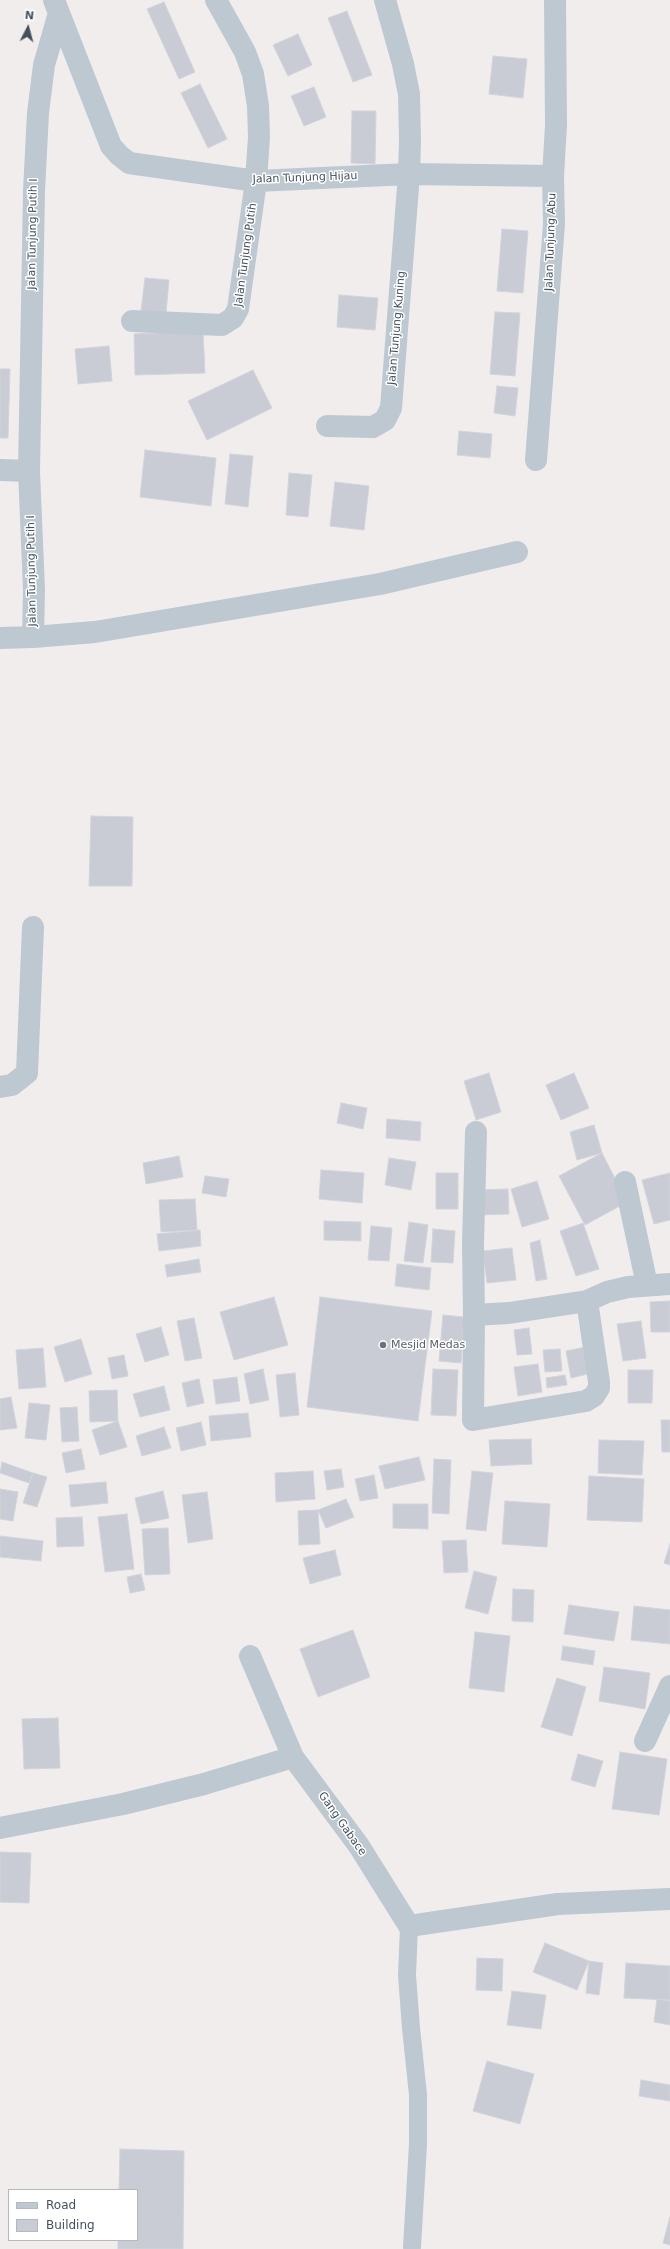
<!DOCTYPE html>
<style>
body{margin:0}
#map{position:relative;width:670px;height:2249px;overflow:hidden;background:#f1eded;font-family:"DejaVu Sans",sans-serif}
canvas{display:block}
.legend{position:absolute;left:8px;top:2189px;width:130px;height:52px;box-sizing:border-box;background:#fff;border:1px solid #b4b9be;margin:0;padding:5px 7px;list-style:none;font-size:12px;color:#44515d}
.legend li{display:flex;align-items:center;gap:8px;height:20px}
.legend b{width:20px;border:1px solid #b4b9be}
.north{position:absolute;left:8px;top:8px;width:40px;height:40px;-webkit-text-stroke:3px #fff;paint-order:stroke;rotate:6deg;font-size:11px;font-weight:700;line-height:16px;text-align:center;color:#44515d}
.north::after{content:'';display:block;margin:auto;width:14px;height:18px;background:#44515d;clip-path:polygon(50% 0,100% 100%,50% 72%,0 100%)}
</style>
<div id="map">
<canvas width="670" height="2249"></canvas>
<ul class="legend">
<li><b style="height:5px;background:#bdc8d1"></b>Road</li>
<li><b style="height:11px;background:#c9ccd4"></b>Building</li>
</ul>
<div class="north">N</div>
</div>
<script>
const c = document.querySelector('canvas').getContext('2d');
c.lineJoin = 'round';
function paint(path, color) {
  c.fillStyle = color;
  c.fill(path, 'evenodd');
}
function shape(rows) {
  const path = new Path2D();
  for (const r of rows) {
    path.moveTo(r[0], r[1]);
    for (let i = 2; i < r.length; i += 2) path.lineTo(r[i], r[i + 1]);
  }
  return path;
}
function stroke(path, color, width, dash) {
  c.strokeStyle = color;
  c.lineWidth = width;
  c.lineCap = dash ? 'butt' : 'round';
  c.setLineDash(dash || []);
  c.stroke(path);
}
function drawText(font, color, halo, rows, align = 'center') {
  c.font = font + ' "DejaVu Sans",sans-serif';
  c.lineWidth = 3;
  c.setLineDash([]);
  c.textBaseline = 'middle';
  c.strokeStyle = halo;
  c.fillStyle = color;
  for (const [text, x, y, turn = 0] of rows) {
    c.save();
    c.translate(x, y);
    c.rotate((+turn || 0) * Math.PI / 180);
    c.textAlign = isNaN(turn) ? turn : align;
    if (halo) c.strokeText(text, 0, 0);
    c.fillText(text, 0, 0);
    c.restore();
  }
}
const building = shape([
 [164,2,195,72,179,79,147,9,164,2],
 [347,11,372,75,353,82,328,18,347,11],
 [298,34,312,65,288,76,273,45,298,34],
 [493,56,527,59,523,98,489,94,493,56],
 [200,84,227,139,208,148,181,93,200,84],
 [314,87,326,117,304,126,291,96,314,87],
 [352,111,376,111,375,164,351,163,352,111],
 [502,229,528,231,523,293,497,291,502,229],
 [145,278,169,280,166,313,141,311,145,278],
 [339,295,378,298,375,330,337,327,339,295],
 [495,312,520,313,515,376,490,374,495,312],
 [203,331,205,373,135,375,134,334,203,331],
 [109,346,112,381,78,384,75,349,109,346],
 [0,369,10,369,8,438,0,438,0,369],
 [253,370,272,408,207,440,188,401,253,370],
 [497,386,518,388,515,416,494,413,497,386],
 [459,431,492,434,490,458,457,455,459,431],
 [145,450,216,458,211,506,140,497,145,450],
 [230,454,253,456,248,507,225,504,230,454],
 [289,473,312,475,308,517,286,515,289,473],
 [335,482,369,486,364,530,330,526,335,482],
 [91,816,133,817,132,886,89,886,91,816],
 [489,1073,501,1112,476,1120,464,1081,489,1073],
 [574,1073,589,1108,561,1120,546,1085,574,1073],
 [341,1103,367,1108,363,1129,337,1123,341,1103],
 [387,1119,421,1122,420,1141,386,1138,387,1119],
 [594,1125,602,1153,577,1160,570,1132,594,1125],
 [602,1153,627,1202,585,1225,559,1176,602,1153],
 [179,1156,183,1177,146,1184,143,1163,179,1156],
 [389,1158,416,1162,411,1190,385,1185,389,1158],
 [321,1170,364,1173,362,1203,319,1199,321,1170],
 [436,1173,458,1173,458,1209,436,1209,436,1173],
 [670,1173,670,1220,654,1224,642,1180,670,1173],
 [205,1176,229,1179,226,1197,202,1193,205,1176],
 [537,1181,549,1219,522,1227,511,1189,537,1181],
 [508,1189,509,1214,477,1215,476,1190,508,1189],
 [195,1199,197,1230,161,1232,159,1200,195,1199],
 [324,1221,361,1222,361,1241,324,1240,324,1221],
 [409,1222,428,1225,423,1263,404,1261,409,1222],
 [583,1223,599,1269,576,1276,560,1231,583,1223],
 [371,1226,392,1228,389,1261,368,1260,371,1226],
 [433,1229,455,1231,453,1263,431,1262,433,1229],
 [200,1230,201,1246,159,1251,157,1234,200,1230],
 [540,1240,547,1279,536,1281,530,1243,540,1240],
 [512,1248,516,1280,487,1283,483,1251,512,1248],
 [199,1259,201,1272,167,1277,165,1265,199,1259],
 [397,1264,431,1268,429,1290,395,1286,397,1264],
 [274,1297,288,1345,234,1360,220,1312,274,1297],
 [320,1297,432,1311,418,1421,307,1407,320,1297],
 [670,1301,670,1332,651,1332,650,1302,670,1301],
 [443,1315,464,1317,461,1363,439,1361,443,1315],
 [194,1318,202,1358,185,1361,177,1321,194,1318],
 [641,1321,646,1358,623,1361,617,1324,641,1321],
 [161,1327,169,1355,145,1362,136,1334,161,1327],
 [529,1328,532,1354,517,1355,514,1330,529,1328],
 [81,1339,92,1374,65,1382,54,1347,81,1339],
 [590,1346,596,1372,571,1378,566,1351,590,1346],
 [43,1348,46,1387,19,1389,16,1350,43,1348],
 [560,1349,562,1371,545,1372,543,1350,560,1349],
 [124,1355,128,1376,112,1379,108,1358,124,1355],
 [538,1364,542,1392,518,1396,514,1367,538,1364],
 [263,1369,269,1400,250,1404,244,1374,263,1369],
 [433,1369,458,1370,456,1416,431,1415,433,1369],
 [628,1370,653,1370,652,1403,628,1403,628,1370],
 [295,1373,299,1415,280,1417,276,1375,295,1373],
 [565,1375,567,1385,547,1388,546,1378,565,1375],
 [237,1377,240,1401,216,1404,213,1380,237,1377],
 [199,1379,204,1403,187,1407,182,1383,199,1379],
 [164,1386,170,1410,140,1417,133,1394,164,1386],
 [117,1390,118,1421,90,1422,89,1391,117,1390],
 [11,1397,17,1428,0,1430,0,1399,11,1397],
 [29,1403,50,1405,46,1440,25,1438,29,1403],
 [77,1407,79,1441,62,1442,60,1408,77,1407],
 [248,1413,251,1437,211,1441,209,1416,248,1413],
 [661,1420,670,1420,670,1452,662,1452,661,1420],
 [118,1421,127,1447,100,1455,92,1430,118,1421],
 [201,1422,206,1445,181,1451,176,1428,201,1422],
 [164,1427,171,1448,142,1456,136,1436,164,1427],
 [531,1439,532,1464,491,1466,489,1440,531,1439],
 [599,1440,644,1441,642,1475,598,1473,599,1440],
 [81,1449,85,1469,66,1473,62,1453,81,1449],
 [419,1457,425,1480,385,1489,379,1466,419,1457],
 [434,1459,451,1460,449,1514,432,1513,434,1459],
 [2,1462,33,1473,29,1483,0,1473,2,1462],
 [341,1469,344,1487,327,1490,324,1471,341,1469],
 [313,1471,315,1499,276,1502,275,1473,313,1471],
 [472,1471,493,1473,486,1531,466,1529,472,1471],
 [33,1473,47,1477,37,1507,23,1503,33,1473],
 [374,1475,378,1498,360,1501,355,1479,374,1475],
 [589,1476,644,1479,642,1522,587,1520,589,1476],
 [106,1482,108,1503,71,1507,69,1485,106,1482],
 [0,1489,18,1492,13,1521,0,1519,0,1489],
 [163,1491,169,1518,141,1524,135,1498,163,1491],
 [207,1492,213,1539,188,1543,182,1495,207,1492],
 [346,1499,354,1517,326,1528,318,1510,346,1499],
 [505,1501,550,1504,547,1547,502,1544,505,1501],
 [393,1504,428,1504,428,1529,393,1528,393,1504],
 [318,1510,320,1544,299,1545,298,1511,318,1510],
 [127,1514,134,1569,105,1572,98,1517,127,1514],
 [82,1517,84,1546,57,1547,56,1518,82,1517],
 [168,1528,170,1574,145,1575,142,1529,168,1528],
 [0,1536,43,1541,41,1561,0,1557,0,1536],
 [466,1540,468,1572,444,1573,442,1541,466,1540],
 [670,1544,670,1565,664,1563,670,1544],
 [335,1550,341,1575,310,1584,303,1558,335,1550],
 [474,1571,497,1577,488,1614,465,1608,474,1571],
 [141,1574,145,1590,130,1593,127,1577,141,1574],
 [513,1589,534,1590,533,1622,512,1621,513,1589],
 [569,1605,619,1612,614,1641,564,1634,569,1605],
 [634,1606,670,1610,670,1644,631,1640,634,1606],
 [353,1630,370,1677,318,1697,300,1649,353,1630],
 [475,1632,510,1636,504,1692,469,1688,475,1632],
 [563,1646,595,1651,593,1665,561,1660,563,1646],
 [604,1667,650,1673,645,1709,599,1701,604,1667],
 [557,1678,586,1687,572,1736,541,1727,557,1678],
 [58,1718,60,1768,24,1769,22,1719,58,1718],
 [620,1752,667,1759,659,1815,612,1809,620,1752],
 [578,1754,603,1761,595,1787,571,1780,578,1754],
 [0,1852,31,1853,29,1903,0,1902,0,1852],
 [545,1943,589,1961,577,1990,533,1972,545,1943],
 [477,1958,503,1959,502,1991,476,1990,477,1958],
 [589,1961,603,1963,599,1995,586,1993,589,1961],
 [626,1963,670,1966,670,2000,624,1998,626,1963],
 [512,1991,546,1995,541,2029,507,2025,512,1991],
 [657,1999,670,2001,670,2025,654,2022,657,1999],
 [487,2061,534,2074,520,2124,473,2111,487,2061],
 [641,2080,670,2085,670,2101,639,2096,641,2080],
 [120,2149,184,2151,183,2249,118,2249,118,2240,137,2240,137,2190,119,2190,120,2149],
 [670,2217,670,2245,663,2243,670,2217]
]);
paint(building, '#c9ccd4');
stroke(building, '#d1d4da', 1);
stroke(shape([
 [409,1926,407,1975,411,2028,418,2095,418,2144,412,2247]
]), '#bdc8d1', 18);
stroke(shape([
 [59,13,111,146,119,155,129,163,256,181,409,174,553,176],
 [132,321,222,325,233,318,238,309,256,181,259,137,258,106,253,74,245,52,216,0],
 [327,426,373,427,385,420,391,408,409,174,410,140,409,94,403,64,385,0],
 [536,460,554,224,553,176,556,125,555,0],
 [0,470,29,471],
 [33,637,95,632,380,584,517,552],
 [0,638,33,637,34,590,29,471,34,191,38,113,44,65,59,13,54,0],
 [0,1087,12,1085,27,1073,33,927],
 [476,1132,473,1244,474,1315,509,1313,587,1301,607,1292,628,1287,670,1284],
 [625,1182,647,1285],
 [474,1315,473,1420,586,1401,594,1396,599,1388,599,1382,587,1301],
 [250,1656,293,1757],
 [645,1741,670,1686],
 [0,1828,123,1804,204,1784,293,1757,359,1846,409,1926,558,1904,670,1899]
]), '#bdc8d1', 22);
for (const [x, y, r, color] of [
 [383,1345,4,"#6b7280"]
]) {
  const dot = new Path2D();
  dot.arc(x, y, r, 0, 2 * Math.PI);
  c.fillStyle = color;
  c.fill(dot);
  stroke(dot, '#fff', 1.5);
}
drawText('11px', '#44515d', '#fff', [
 ["Jalan Tunjung Hijau",305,178,-2],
 ["Jalan Tunjung Putih I",33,234,-89],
 ["Jalan Tunjung Abu",551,242,-88],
 ["Jalan Tunjung Putih",246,255,-82],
 ["Jalan Tunjung Kuning",397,328,-85],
 ["Jalan Tunjung Putih I",32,571,-91],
 ["Gang Gabace",342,1824,55]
]);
drawText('11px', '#5b616d', '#fff', [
 ["Mesjid Medas",391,1345]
], 'left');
</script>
